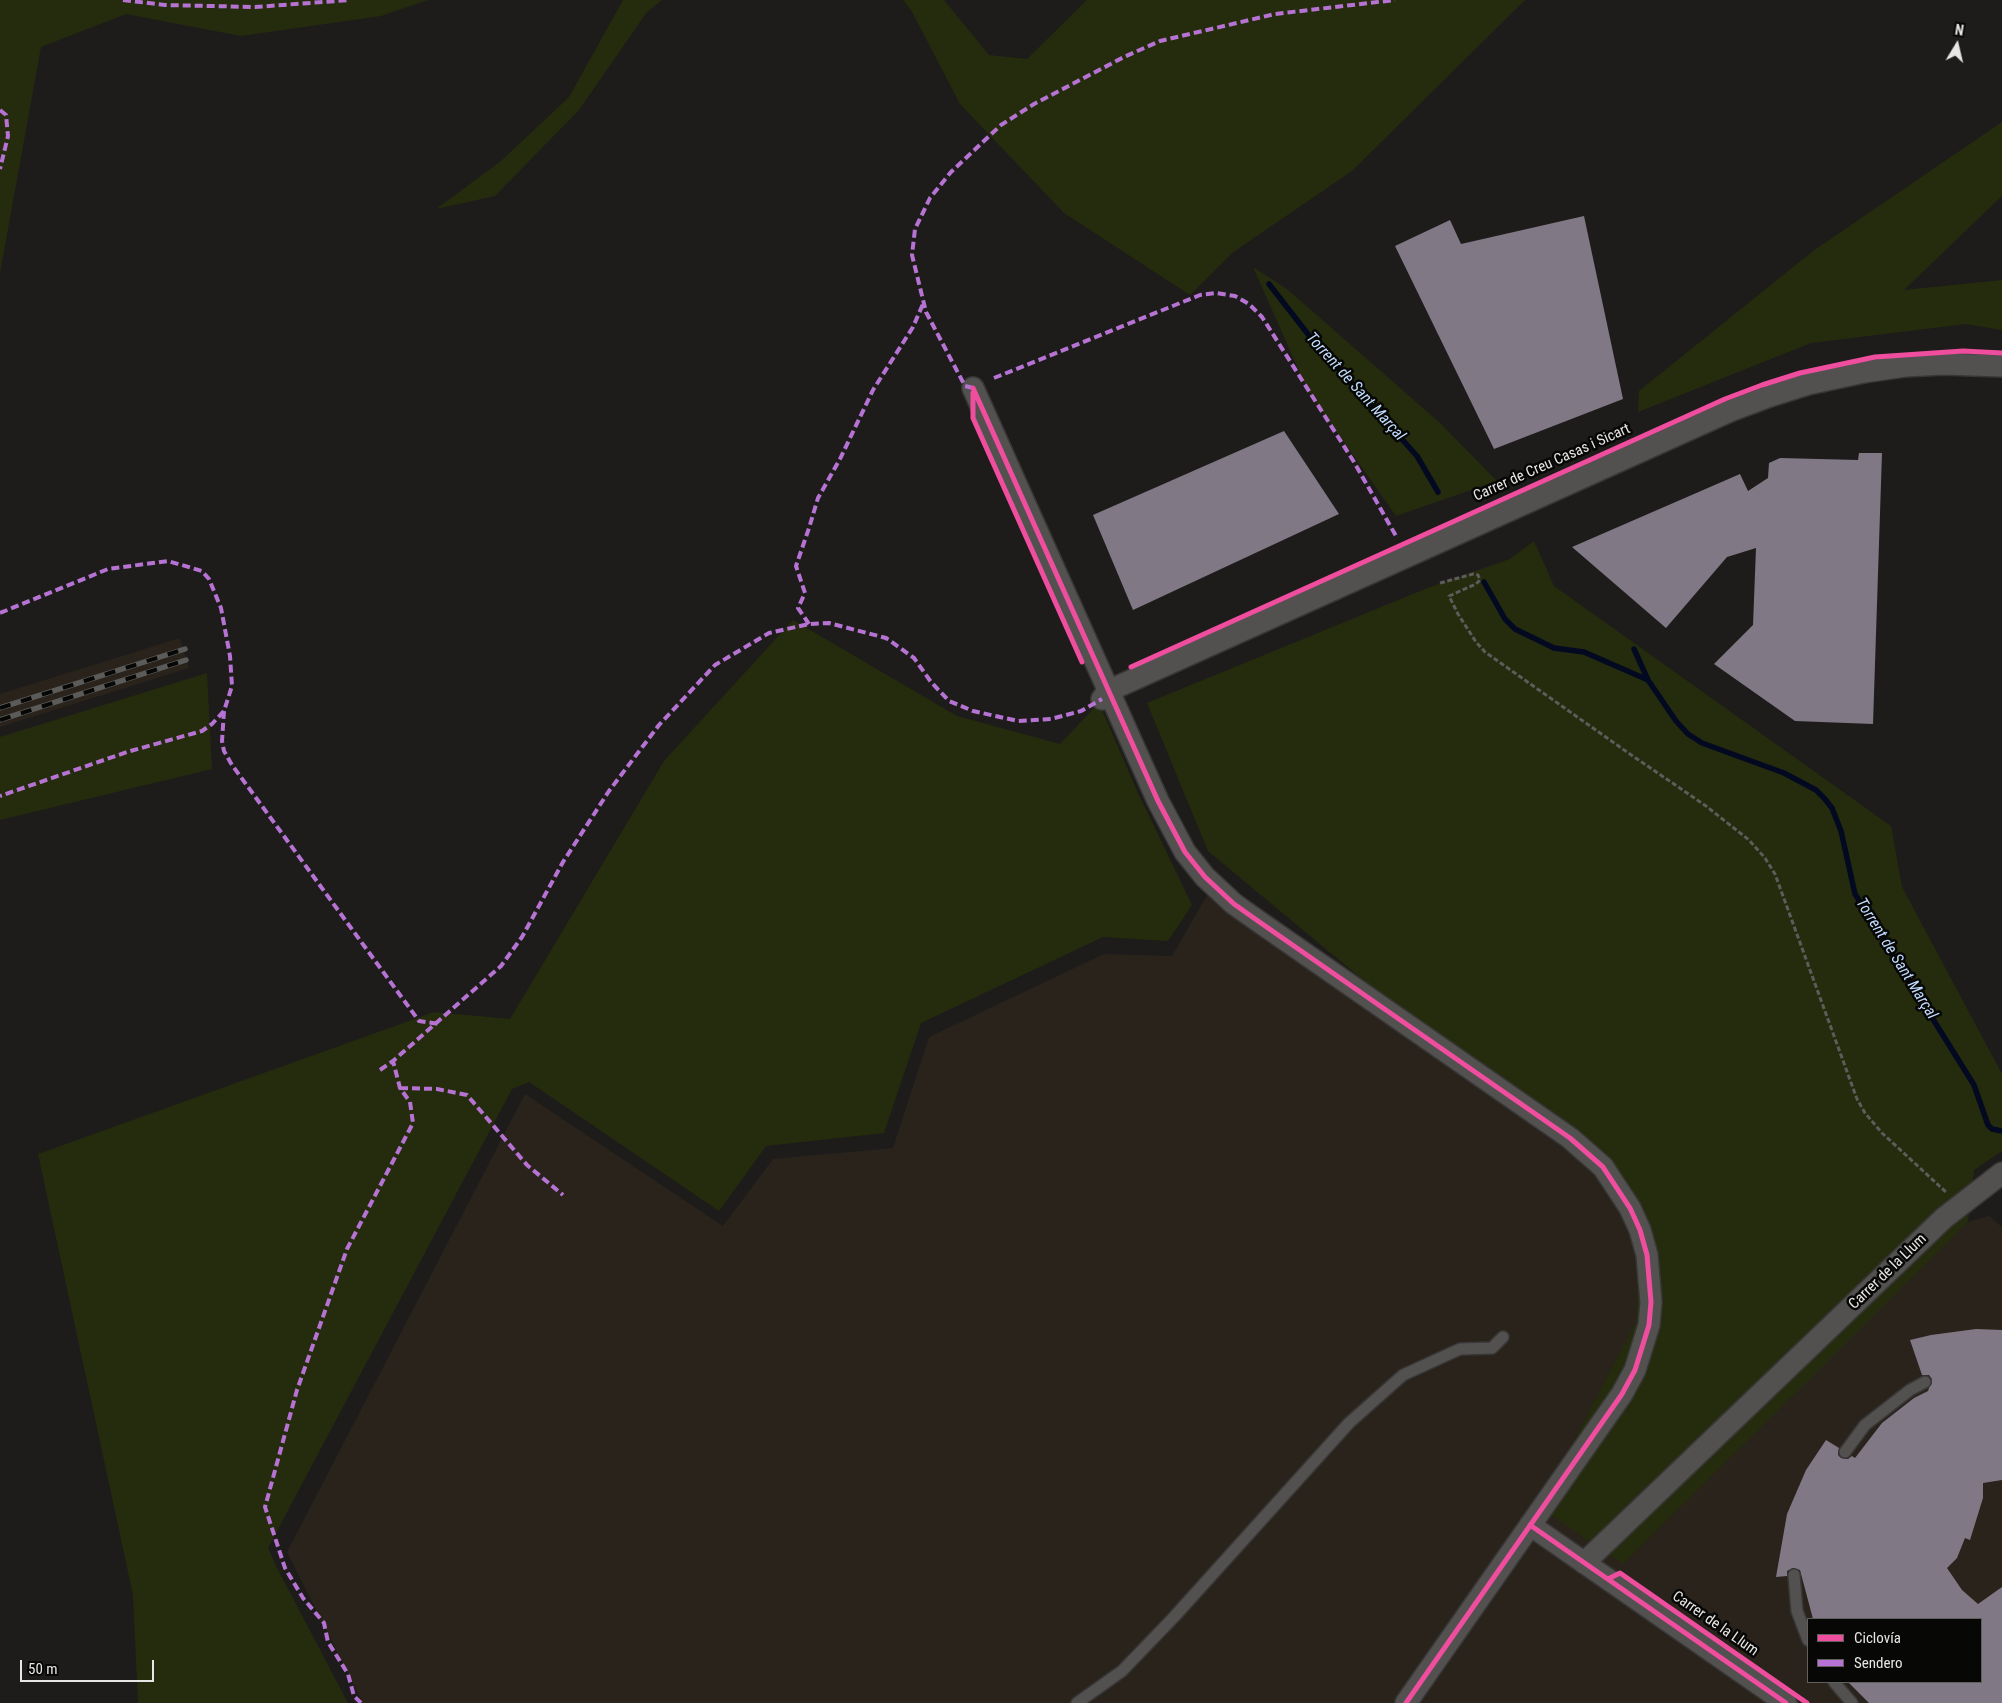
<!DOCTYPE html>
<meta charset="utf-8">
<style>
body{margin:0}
#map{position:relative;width:2002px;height:1703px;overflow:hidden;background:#1d1c1a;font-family:"Roboto Condensed",sans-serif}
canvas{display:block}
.legend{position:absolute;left:1807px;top:1618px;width:175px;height:65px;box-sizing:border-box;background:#070706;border:1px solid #61605f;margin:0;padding:6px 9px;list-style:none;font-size:15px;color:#e8e6e5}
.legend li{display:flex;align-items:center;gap:10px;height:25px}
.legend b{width:25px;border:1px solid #61605f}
.north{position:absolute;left:1932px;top:20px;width:50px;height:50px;-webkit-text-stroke:4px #070706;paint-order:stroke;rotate:9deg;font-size:14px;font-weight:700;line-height:20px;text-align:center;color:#e8e6e5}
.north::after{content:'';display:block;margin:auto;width:18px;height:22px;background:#e8e6e5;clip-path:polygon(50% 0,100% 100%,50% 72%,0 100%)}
.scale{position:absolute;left:20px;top:1660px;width:134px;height:22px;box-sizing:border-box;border:2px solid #e8e6e5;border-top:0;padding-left:6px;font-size:15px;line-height:18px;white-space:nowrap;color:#e8e6e5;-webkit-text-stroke:4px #070706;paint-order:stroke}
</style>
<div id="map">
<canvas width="2002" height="1703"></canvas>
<ul class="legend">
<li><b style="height:6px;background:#ef4d9e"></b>Ciclovía</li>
<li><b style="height:6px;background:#b673d3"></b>Sendero</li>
</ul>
<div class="north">N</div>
<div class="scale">50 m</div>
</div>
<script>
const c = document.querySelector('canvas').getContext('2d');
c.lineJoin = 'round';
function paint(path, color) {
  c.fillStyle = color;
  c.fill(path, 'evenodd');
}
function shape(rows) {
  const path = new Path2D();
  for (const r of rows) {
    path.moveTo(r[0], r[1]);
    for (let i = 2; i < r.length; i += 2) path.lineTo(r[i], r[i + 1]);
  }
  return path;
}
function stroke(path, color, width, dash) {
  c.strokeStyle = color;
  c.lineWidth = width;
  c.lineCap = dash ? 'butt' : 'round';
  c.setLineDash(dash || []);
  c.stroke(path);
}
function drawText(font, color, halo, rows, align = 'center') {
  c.font = font + ' "Roboto Condensed",sans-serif';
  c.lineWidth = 5;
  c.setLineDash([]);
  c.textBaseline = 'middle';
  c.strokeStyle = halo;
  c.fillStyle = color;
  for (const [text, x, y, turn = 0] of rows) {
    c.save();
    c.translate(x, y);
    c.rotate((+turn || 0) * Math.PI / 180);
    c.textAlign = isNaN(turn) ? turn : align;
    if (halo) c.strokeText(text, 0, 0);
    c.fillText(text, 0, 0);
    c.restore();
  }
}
paint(shape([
 [180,638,189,668,0,727,0,694],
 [1209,892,1499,1095,1601,1178,1639,1242,1637,1321,1539,1507,1968,1222,1989,1216,2002,1227,2002,1703,363,1703,287,1552,525,1094,723,1226,773,1159,893,1148,929,1037,1104,954,1172,956],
 [1808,1619,1981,1619,1981,1682,1808,1682]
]), '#29231c');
paint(shape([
 [0,0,428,0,381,16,241,36,126,14,41,47,0,273],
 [623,0,662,0,647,12,579,110,495,196,436,209,501,161,569,97],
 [903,0,944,0,989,55,1027,59,1087,0,1525,0,1352,171,1232,253,1190,295,1064,213,960,104,911,10],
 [2002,122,2002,196,1904,290,2002,280,2002,330,1966,324,1811,343,1638,412,1639,391,1813,251],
 [1253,267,1287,289,1439,422,1497,481,1396,516,1308,391],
 [1534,541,1554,586,1891,826,1902,887,2002,1074,2002,1151,1974,1170,1968,1222,1623,1564,1539,1507,1636,1322,1639,1242,1601,1178,1208,851,1147,703,1430,587,1510,559],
 [793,620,957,716,1060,744,1099,703,1138,793,1192,905,1168,941,1103,937,921,1023,884,1133,766,1146,719,1211,529,1082,512,1089,268,1548,277,1568,348,1703,138,1703,133,1595,38,1154,434,1012,510,1019,664,761],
 [207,673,212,769,0,820,0,737]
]), '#252c0d');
stroke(shape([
 [1269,284,1311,338,1417,456,1438,492],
 [1484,582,1505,619,1515,629,1554,648,1584,652,1648,680,1676,721,1688,734,1702,743,1784,773,1816,790,1824,798,1832,808,1841,831,1855,894,1974,1085,1988,1125,1992,1129,2002,1131],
 [1634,649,1648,680]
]), '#030921', 5.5);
paint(shape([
 [1584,216,1623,399,1494,449,1395,246,1450,220,1461,244],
 [1284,431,1339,514,1133,610,1093,515],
 [1859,453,1882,453,1873,724,1795,721,1714,664,1753,625,1756,548,1727,557,1666,628,1572,547,1740,474,1748,491,1768,478,1769,463,1780,458,1858,460],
 [1976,1329,2002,1330,2002,1480,1983,1483,1983,1498,1970,1540,1965,1538,1957,1558,1947,1568,1962,1590,1978,1604,2002,1587,2002,1703,1869,1703,1848,1682,1981,1682,1981,1619,1813,1619,1800,1570,1793,1568,1787,1571,1787,1576,1776,1577,1787,1514,1806,1470,1826,1440,1839,1448,1838,1455,1841,1458,1848,1459,1852,1456,1855,1458,1882,1423,1914,1398,1928,1391,1932,1379,1929,1375,1922,1375,1910,1340,1931,1335]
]), '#817886');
const lane = shape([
 [1845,1452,1865,1425,1910,1390,1925,1382],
 [1794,1575,1797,1611,1808,1640],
 [1834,1682,1852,1703],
 [1077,1703,1122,1671,1174,1617,1349,1423,1403,1375,1460,1349,1492,1348,1503,1337]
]);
const street = shape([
 [973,388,1158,801,1185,852,1205,877,1234,904,1258,921,1570,1138,1603,1167,1630,1208,1640,1230,1647,1255,1651,1302,1649,1325,1635,1370,1622,1394,1406,1703],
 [1102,699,1108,691,1730,411,1770,396,1808,384,1864,372,1905,366,1944,364,2002,366],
 [1530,1525,1786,1703],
 [1584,1563,1944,1218,2002,1173]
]);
stroke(lane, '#383736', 14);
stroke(street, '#383736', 24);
stroke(shape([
 [1440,583,1473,574,1478,575,1480,580,1476,584,1449,596,1458,614,1476,642,1485,652,1627,752,1706,806,1749,840,1765,858,1775,874,1857,1099,1865,1113,1882,1133,1947,1193]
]), '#5d5c5b', 3, [5, 2.5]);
stroke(lane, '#525150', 11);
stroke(street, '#525150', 21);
const rail = shape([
 [0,708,185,649],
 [0,720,186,660]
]);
stroke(rail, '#5b5b5a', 5.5);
stroke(rail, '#070706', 4, [11]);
stroke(shape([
 [123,0,165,5,255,7,350,0],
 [0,110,6,115,8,136,0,169],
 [994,378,1200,295,1216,293,1235,296,1249,304,1262,317,1354,462,1396,536],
 [973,388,965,386,926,312,912,255,915,229,930,198,951,172,1001,125,1034,104,1124,57,1160,41,1275,14,1395,0],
 [0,613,108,569,168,561,202,571,209,579,221,608,230,656,232,686,224,711,212,724,202,731,127,752,0,796],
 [809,624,798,608,805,593,796,566,809,528,818,498,840,459,873,390,913,327,923,304],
 [224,711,222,741,224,751,232,765,419,1021,439,1024],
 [380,1070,393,1061,501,966,522,937,563,862,609,791,659,725,715,665,769,633,809,624,829,623,886,638,914,658,931,682,949,701,973,711,1018,721,1051,719,1081,711,1102,699],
 [400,1088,437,1089,467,1095,527,1165,563,1195],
 [361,1703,354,1696,348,1674,328,1642,324,1623,303,1598,285,1568,265,1507,297,1390,347,1249,413,1123,410,1102,400,1088,393,1061]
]), '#b673d3', 4, [8, 4]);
stroke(shape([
 [973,388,1158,801,1185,852,1205,877,1234,904,1258,921,1570,1138,1603,1167,1630,1208,1640,1230,1647,1255,1651,1302,1649,1325,1635,1370,1622,1394,1406,1703],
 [973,393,973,418,1082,662],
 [1131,667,1725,399,1762,385,1800,373,1875,357,1963,351,2002,353],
 [1530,1525,1786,1703],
 [1608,1579,1620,1573,1807,1703]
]), '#ef4d9e', 5);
drawText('15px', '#e8e6e5', '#070706', [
 ["Carrer de Creu Casas i Sicart",1552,463,-24],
 ["Carrer de la Llum",1888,1272,-44],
 ["Carrer de la Llum",1715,1624,35]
]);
drawText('italic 16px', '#c1dcfe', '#070706', [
 ["Torrent de Sant Marçal",1355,387,48],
 ["Torrent de Sant Marçal",1896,959,58]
]);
</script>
